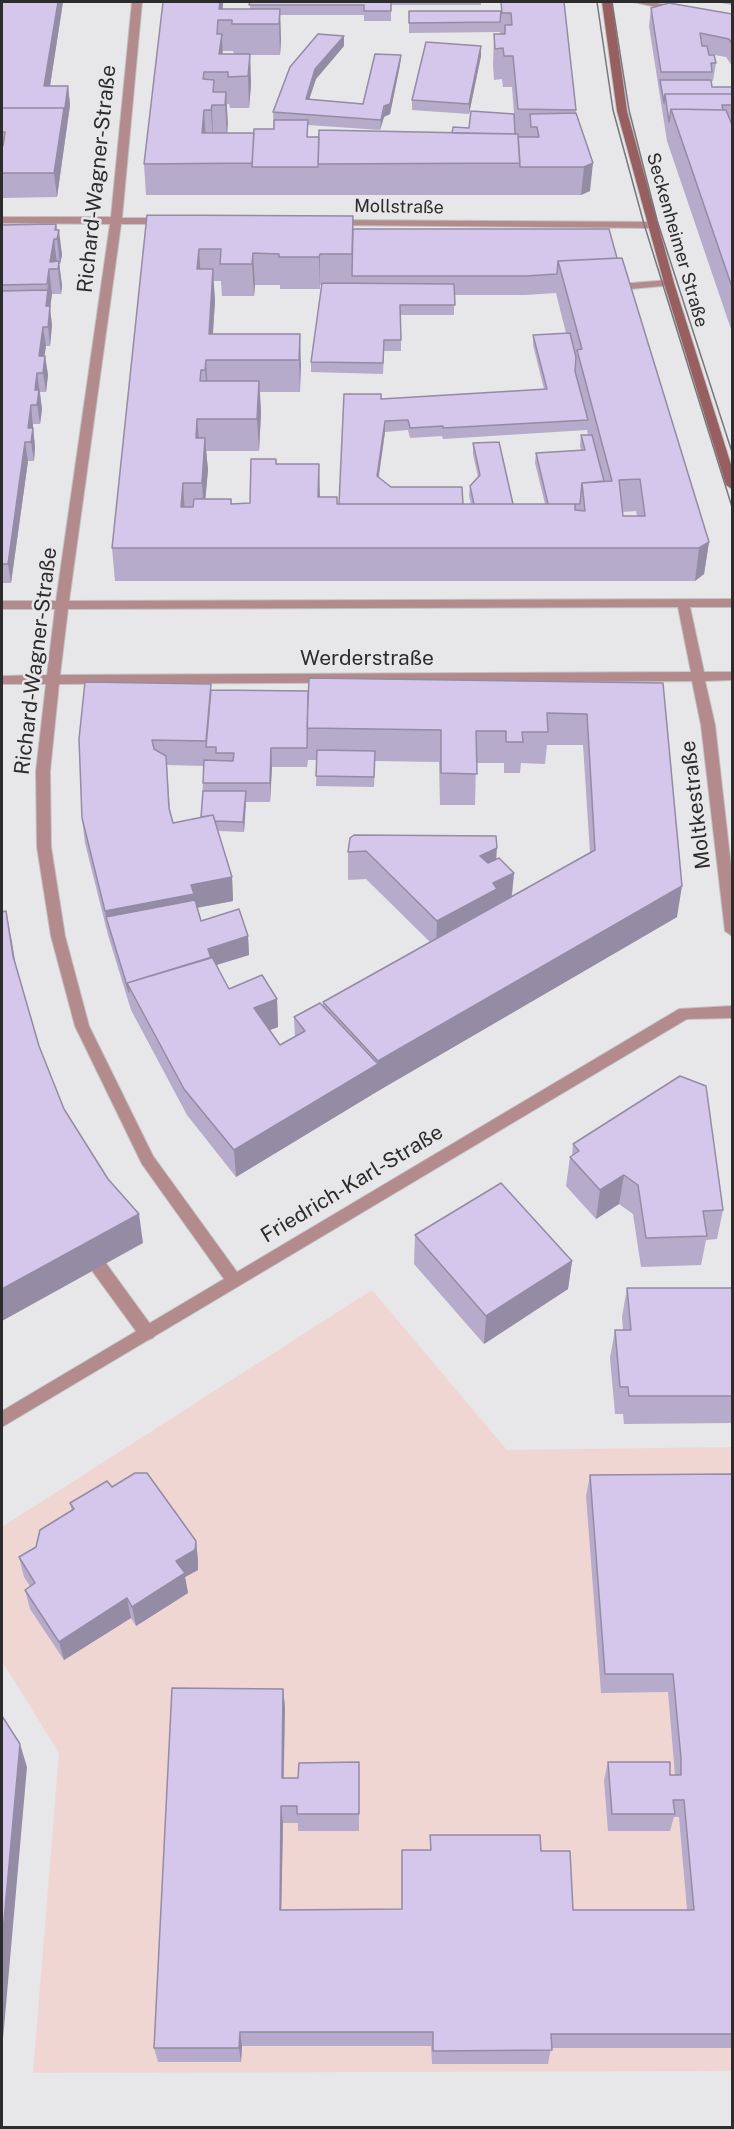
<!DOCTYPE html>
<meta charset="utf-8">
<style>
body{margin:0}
#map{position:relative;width:734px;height:2129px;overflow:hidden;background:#e7e6e9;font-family:"Public Sans",sans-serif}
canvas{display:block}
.frame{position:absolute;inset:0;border:3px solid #2c2c2d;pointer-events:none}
</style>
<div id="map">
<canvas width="734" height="2129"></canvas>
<div class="frame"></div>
</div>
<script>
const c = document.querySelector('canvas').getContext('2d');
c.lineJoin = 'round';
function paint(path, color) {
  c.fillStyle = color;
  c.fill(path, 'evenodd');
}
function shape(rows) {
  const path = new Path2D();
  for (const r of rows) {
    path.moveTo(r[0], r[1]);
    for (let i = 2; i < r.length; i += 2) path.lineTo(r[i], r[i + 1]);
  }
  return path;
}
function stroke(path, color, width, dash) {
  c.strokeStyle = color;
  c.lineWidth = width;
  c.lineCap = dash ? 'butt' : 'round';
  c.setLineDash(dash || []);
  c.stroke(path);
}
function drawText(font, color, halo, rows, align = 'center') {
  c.font = font + ' "Public Sans",sans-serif';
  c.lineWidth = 5;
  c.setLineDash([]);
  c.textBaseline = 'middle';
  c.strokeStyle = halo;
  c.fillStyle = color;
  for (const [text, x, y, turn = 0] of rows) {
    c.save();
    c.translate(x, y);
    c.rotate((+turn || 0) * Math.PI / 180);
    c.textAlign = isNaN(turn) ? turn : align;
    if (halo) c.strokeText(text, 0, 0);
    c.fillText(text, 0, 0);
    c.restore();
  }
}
paint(shape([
 [372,1290,507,1450,732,1447,732,2071,33,2073,59,1753,2,1661,2,1527]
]), '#f0d6d3');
const lane = shape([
 [669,280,673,281,673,285,619,290,614,287,619,284,669,280],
 [99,1260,105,1262,153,1328,155,1333,153,1338,147,1340,141,1338,93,1272,91,1267,93,1262,99,1260]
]);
const street = shape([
 [132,2,142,2,122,218,166,218,171,221,166,224,121,224,69,601,732,599,732,607,690,607,704,672,732,672,732,680,705,681,715,725,732,875,732,936,725,931,701,725,692,681,59,684,50,771,51,847,65,936,89,1026,153,1156,237,1272,679,1009,732,1006,732,1018,687,1019,2,1427,2,1411,224,1279,142,1164,75,1026,51,936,37,847,36,771,46,684,2,684,2,676,47,675,55,609,2,609,2,601,56,601,110,224,2,223,2,217,111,217,132,2],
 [678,607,691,672,60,675,68,609,678,607],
 [633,2,652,2,685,9,680,12,633,2],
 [334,220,652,222,657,225,652,228,330,225,329,223,334,220]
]);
const secondary = shape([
 [602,2,612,2,627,111,674,283,732,468,732,489,726,485,664,283,617,111,602,2]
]);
stroke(lane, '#c2c1c3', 2);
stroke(street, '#c2c1c3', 2);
stroke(secondary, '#c2c1c3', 2);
paint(lane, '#b48b8c');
paint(street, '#b48b8c');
paint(secondary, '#985f61');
stroke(shape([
 [597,2,613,110,644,224,732,507],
 [612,2,629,110,657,220,732,452]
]), '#787779', 1.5);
paint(shape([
 [2,2,63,2,50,86,68,86,70,105,57,197,2,198],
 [223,2,223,9,250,9,250,2,481,2,481,5,391,5,391,21,364,21,364,15,280,15,281,40,280,55,250,55,251,85,249,108,230,108,229,104,227,104,227,133,254,133,274,129,273,112,344,46,316,79,309,99,363,104,401,55,400,65,390,114,384,117,380,130,308,125,308,137,452,133,514,114,512,87,503,87,502,79,494,80,493,65,494,34,500,34,500,32,409,33,409,11,501,11,501,2,564,2,576,113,590,191,581,195,146,195,144,164],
 [222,51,233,51,234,54,223,54],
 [716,2,732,2,732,5],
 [651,8,732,14,732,66,726,57,709,54,716,63,713,81,711,81,712,87,732,87,732,332,667,141,649,26],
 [481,46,481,56,469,114,412,110,412,100],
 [147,215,353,230,617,258,709,542,704,574,695,581,115,581,112,548],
 [213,281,221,281,222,296,254,296,255,285,280,285,280,289,320,289,320,285,322,285,311,362,311,372,383,374,384,351,401,351,401,315,454,315,454,295,525,295,556,293,566,333,533,335,533,345,544,389,381,399,339,504,320,497,276,464,250,503,232,504,231,499,205,499,208,470,206,451,259,451,261,413,260,392,300,392,300,334,213,334,215,301],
 [408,430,410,438,442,436,443,439,587,430,588,435,581,435,580,446,581,450,536,453,535,463,545,504,513,504,473,443,473,454,478,477,470,486,469,496,471,504,463,504,391,487,379,477,385,432],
 [636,511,637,516,623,516,622,512],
 [56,224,62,255,60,264,59,264,62,286,61,294,52,294,50,308,52,325,50,346,46,346,44,356,45,356,48,375,46,392,40,392,42,409,40,424,33,424,33,429,35,447,34,461,28,461,11,583,2,583,2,225],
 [663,683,677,917,378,1091,236,1177,187,1115,131,1010,108,935,85,843,82,818,79,739,211,684,211,690,308,691],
 [547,745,583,745,590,853,512,897,514,873,496,859,350,838,348,852,348,880,366,879,430,942,323,1002,323,1006,294,1017,295,1037,280,1045,270,1030,278,1027,277,999,229,989,216,965,249,955,248,936,201,921,197,908,233,901,232,877,218,831,244,832,246,802,270,802,272,767,307,767,308,760,317,760,316,786,374,787,375,761,439,762,440,805,475,805,476,763,504,763,504,773,520,773,521,763,545,764],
 [167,765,204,766,201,817,173,823,170,812],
 [573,1144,723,1210,717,1239,706,1240,701,1265,641,1267,633,1214,619,1204,596,1219,566,1186,570,1157,572,1156],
 [415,1235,572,1261,568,1289,484,1344,414,1264],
 [627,1288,732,1288,732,1423,624,1424,623,1414,615,1414,610,1358,615,1330,623,1330,622,1317],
 [732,1474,732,2048,551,2048,548,2064,432,2064,431,2046,242,2046,241,2062,158,2062,154,2048,283,1689,285,1707,284,1778,298,1778,359,1762,359,1831,298,1831,298,1823,283,1823,281,1910,402,1909,402,1850,430,1850,430,1835,541,1851,573,1910,687,1910,679,1817,674,1817,670,1831,608,1831,604,1780,608,1762,670,1775,675,1775,668,1692,601,1693,586,1496,590,1475],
 [112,1487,196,1541,198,1561,198,1570,185,1577,188,1593,136,1626,131,1618,64,1660,30,1609,25,1590,30,1586,24,1577,19,1557,36,1547,72,1511,70,1503]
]), '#b6abca');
paint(shape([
 [58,2,63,2,47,105,44,86],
 [220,2,223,2,222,20,219,9],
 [280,9,281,40,280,55,279,24],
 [222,34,223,64,219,54],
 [344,36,344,46,316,79,306,109,306,99,315,69],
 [481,46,481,56,469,114,469,104],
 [250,54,251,85,249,108,248,76],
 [401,55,400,65,390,114,384,117,380,130,381,120],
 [68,86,70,105,57,197,54,173,64,108],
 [226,92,228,124,227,137,225,105],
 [212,105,213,137,213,142,211,110],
 [204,110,206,142,204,164,202,133],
 [593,163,590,191,581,195,584,167],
 [56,224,58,238,59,230,62,255,60,264,57,239,55,230],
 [54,239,57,264,50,262],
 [199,249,201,281,197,269],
 [253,253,255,285,254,296,252,264],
 [320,254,320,289,319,257],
 [59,261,62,286,61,294,58,269],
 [49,269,52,294,50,308,52,325,50,346,46,306],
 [213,269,215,301,211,360,209,334],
 [43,327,46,346,42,373,39,356],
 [300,334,301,366,300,392,299,360],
 [45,356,48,375,46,392,43,373],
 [206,360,208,392,208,402,205,370],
 [37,373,42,409,40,424,35,390],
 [259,381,261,413,259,451,257,419],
 [31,405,35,447,34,461,31,442,28,428],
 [197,419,200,451,196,438],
 [385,421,385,432,377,486,377,476],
 [205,438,208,470,204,515,202,483],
 [25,442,28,461,11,583,8,564],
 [319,464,320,496,319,529,318,497],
 [183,483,185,515,181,507],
 [709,542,704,574,695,581,699,548],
 [271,748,272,767,270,802,270,783],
 [246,791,246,801,244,832,243,822],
 [497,848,495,876,480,856],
 [514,873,511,901,436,949,437,921,493,883],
 [232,877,233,901,195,908,106,917,105,911,191,885],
 [682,886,677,917,378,1091,378,1061],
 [6,911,12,942,19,986,13,956],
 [248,936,249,955,210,967,208,949],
 [277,999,278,1027,256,1035,254,1008],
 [378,1064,378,1091,236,1177,234,1150],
 [624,1175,619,1204,596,1219,600,1190],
 [139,1214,143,1243,2,1321,2,1289],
 [572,1261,568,1289,484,1344,486,1316],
 [196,1541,198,1561,198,1570,185,1577,188,1593,136,1626,132,1607],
 [127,1598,131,1618,64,1660,59,1642],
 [283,1689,285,1707,283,1795,282,1778],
 [20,1744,27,1767,2,2050,2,1942],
 [281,1806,283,1823,281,1926,280,1910],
 [240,2032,242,2046,241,2062,239,2048]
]), '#948ba4');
const building = shape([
 [2,2,58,2,44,86,68,86,64,114,64,108,2,108,2,2],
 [163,2,220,2,219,9,280,9,279,24,232,24,232,20,218,20,217,34,222,34,219,54,250,54,248,76,228,77,228,72,204,72,203,79,214,80,213,92,226,92,225,105,212,105,211,110,204,110,202,133,254,133,252,163,144,164,163,2],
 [250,2,391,2,391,11,364,11,364,5,249,5,250,2],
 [501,2,564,2,576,110,518,109,513,56,504,56,503,48,495,49,494,34,505,34,505,25,512,25,511,13,502,13,501,2],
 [669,3,732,14,732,44,729,39,700,33,702,46,707,46,709,55,714,55,716,63,711,63,712,72,661,72,651,8,669,3],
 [409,11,501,11,500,22,409,23,409,11],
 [318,34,344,36,315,69,306,99,363,104,375,54,401,55,390,104,384,106,381,120,273,112,290,67,318,34],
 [426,42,481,46,469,104,412,100,426,42],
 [660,80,711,80,712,87,732,87,732,94,665,94,664,103,660,80],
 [665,94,732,94,732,105,722,105,723,110,671,109,669,122,665,94],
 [2,108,64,108,54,173,2,173,2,146,3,146,5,132,2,132,2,108],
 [671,109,726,110,732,125,732,287,671,109],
 [471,111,514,114,515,134,452,133,453,127,469,128,471,111],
 [576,113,593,163,584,167,520,167,518,137,539,137,537,127,531,127,530,114,576,113],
 [274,120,308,120,307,137,319,137,318,167,252,167,254,129,274,129,274,120],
 [319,130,518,134,520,163,318,164,319,130],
 [147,215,353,216,352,254,320,254,319,257,279,257,279,254,253,253,252,264,220,264,221,249,199,249,197,269,213,269,209,334,300,334,299,360,206,360,205,370,201,370,200,381,259,381,257,419,197,419,196,438,205,438,202,483,183,483,181,507,193,507,194,499,231,499,231,504,250,503,251,459,276,459,276,464,319,464,318,497,337,497,337,504,575,504,575,510,585,511,582,483,612,481,577,350,582,349,558,261,622,258,709,542,699,548,112,548,147,215],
 [640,479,645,516,623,516,619,480,640,479],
 [56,224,55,230,59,230,57,239,54,239,50,262,59,261,58,269,49,269,47,284,2,285,2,225,56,224],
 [353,229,609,229,617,258,558,261,557,274,526,276,352,276,353,229],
 [322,283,454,284,455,305,400,305,401,340,384,340,383,363,311,362,322,283],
 [48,290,46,306,50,306,48,327,43,327,39,356,45,356,43,373,37,373,35,390,39,390,37,405,31,405,28,428,33,428,31,442,25,442,8,564,2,564,2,291,48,290],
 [570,333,576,357,575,371,588,420,443,428,443,426,410,428,408,420,385,421,377,476,391,487,462,487,463,504,339,504,344,394,381,394,381,399,547,389,533,335,570,333],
 [581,435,592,435,604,481,582,483,580,504,548,504,536,453,585,450,581,435],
 [499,442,513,504,474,504,470,486,480,475,473,443,499,442],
 [309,678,663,683,682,886,378,1061,323,1002,595,850,587,714,547,713,548,732,522,732,523,742,506,742,506,731,476,731,477,774,441,773,441,730,307,728,309,678],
 [85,682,211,684,206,741,152,740,154,749,166,756,169,808,173,823,213,815,232,877,191,885,194,894,105,911,82,818,79,739,85,682],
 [211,690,308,691,307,748,271,748,270,783,203,783,204,760,233,761,234,753,216,753,216,747,206,747,211,690],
 [317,750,375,751,374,777,316,776,317,750],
 [203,791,246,791,243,822,215,821,213,815,201,817,203,791],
 [354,835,496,836,497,848,480,856,488,863,499,858,514,873,493,883,497,889,437,921,366,851,348,852,350,838,354,835],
 [195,900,201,921,239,909,248,936,208,949,211,958,127,983,129,992,106,917,195,900],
 [6,911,13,956,39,1046,64,1109,108,1179,139,1214,2,1289,2,912,6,911],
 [212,957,229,989,262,975,277,999,254,1008,280,1045,305,1031,294,1017,320,1003,378,1064,234,1150,184,1089,127,983,212,957],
 [680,1076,706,1086,723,1210,703,1211,707,1236,646,1238,638,1185,624,1175,600,1190,570,1157,579,1151,573,1144,680,1076],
 [501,1183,572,1261,486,1316,415,1235,501,1183],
 [627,1288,732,1288,732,1396,629,1396,628,1387,620,1387,615,1330,631,1330,627,1288],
 [135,1473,147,1473,196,1541,195,1550,176,1561,185,1573,132,1607,127,1598,59,1642,25,1590,35,1583,19,1557,36,1547,40,1530,74,1509,70,1503,107,1481,112,1487,135,1473],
 [732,1474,732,2034,551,2034,552,2050,433,2051,433,2032,240,2032,239,2048,154,2048,172,1688,283,1689,282,1778,298,1778,299,1763,359,1762,359,1814,297,1814,297,1806,281,1806,280,1910,402,1909,402,1850,431,1850,430,1835,540,1835,541,1851,570,1851,573,1910,694,1910,684,1800,673,1800,675,1814,612,1814,608,1762,670,1762,670,1775,681,1775,681,1758,673,1674,605,1674,590,1475,732,1474],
 [2,1716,20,1744,2,1942,2,1716]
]);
paint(building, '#d4c7eb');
stroke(building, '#948ba4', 1.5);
drawText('18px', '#2c2c2d', '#e7e6e9', [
 ["Mollstraße",399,207,1],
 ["Seckenheimer Straße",677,240,74]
]);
drawText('21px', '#2c2c2d', '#e7e6e9', [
 ["Richard-Wagner-Straße",97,179,-84],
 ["Werderstraße",367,659],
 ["Richard-Wagner-Straße",36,661,-83],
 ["Moltkestraße",696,805,-97],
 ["Friedrich-Karl-Straße",352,1184,-31]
]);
</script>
